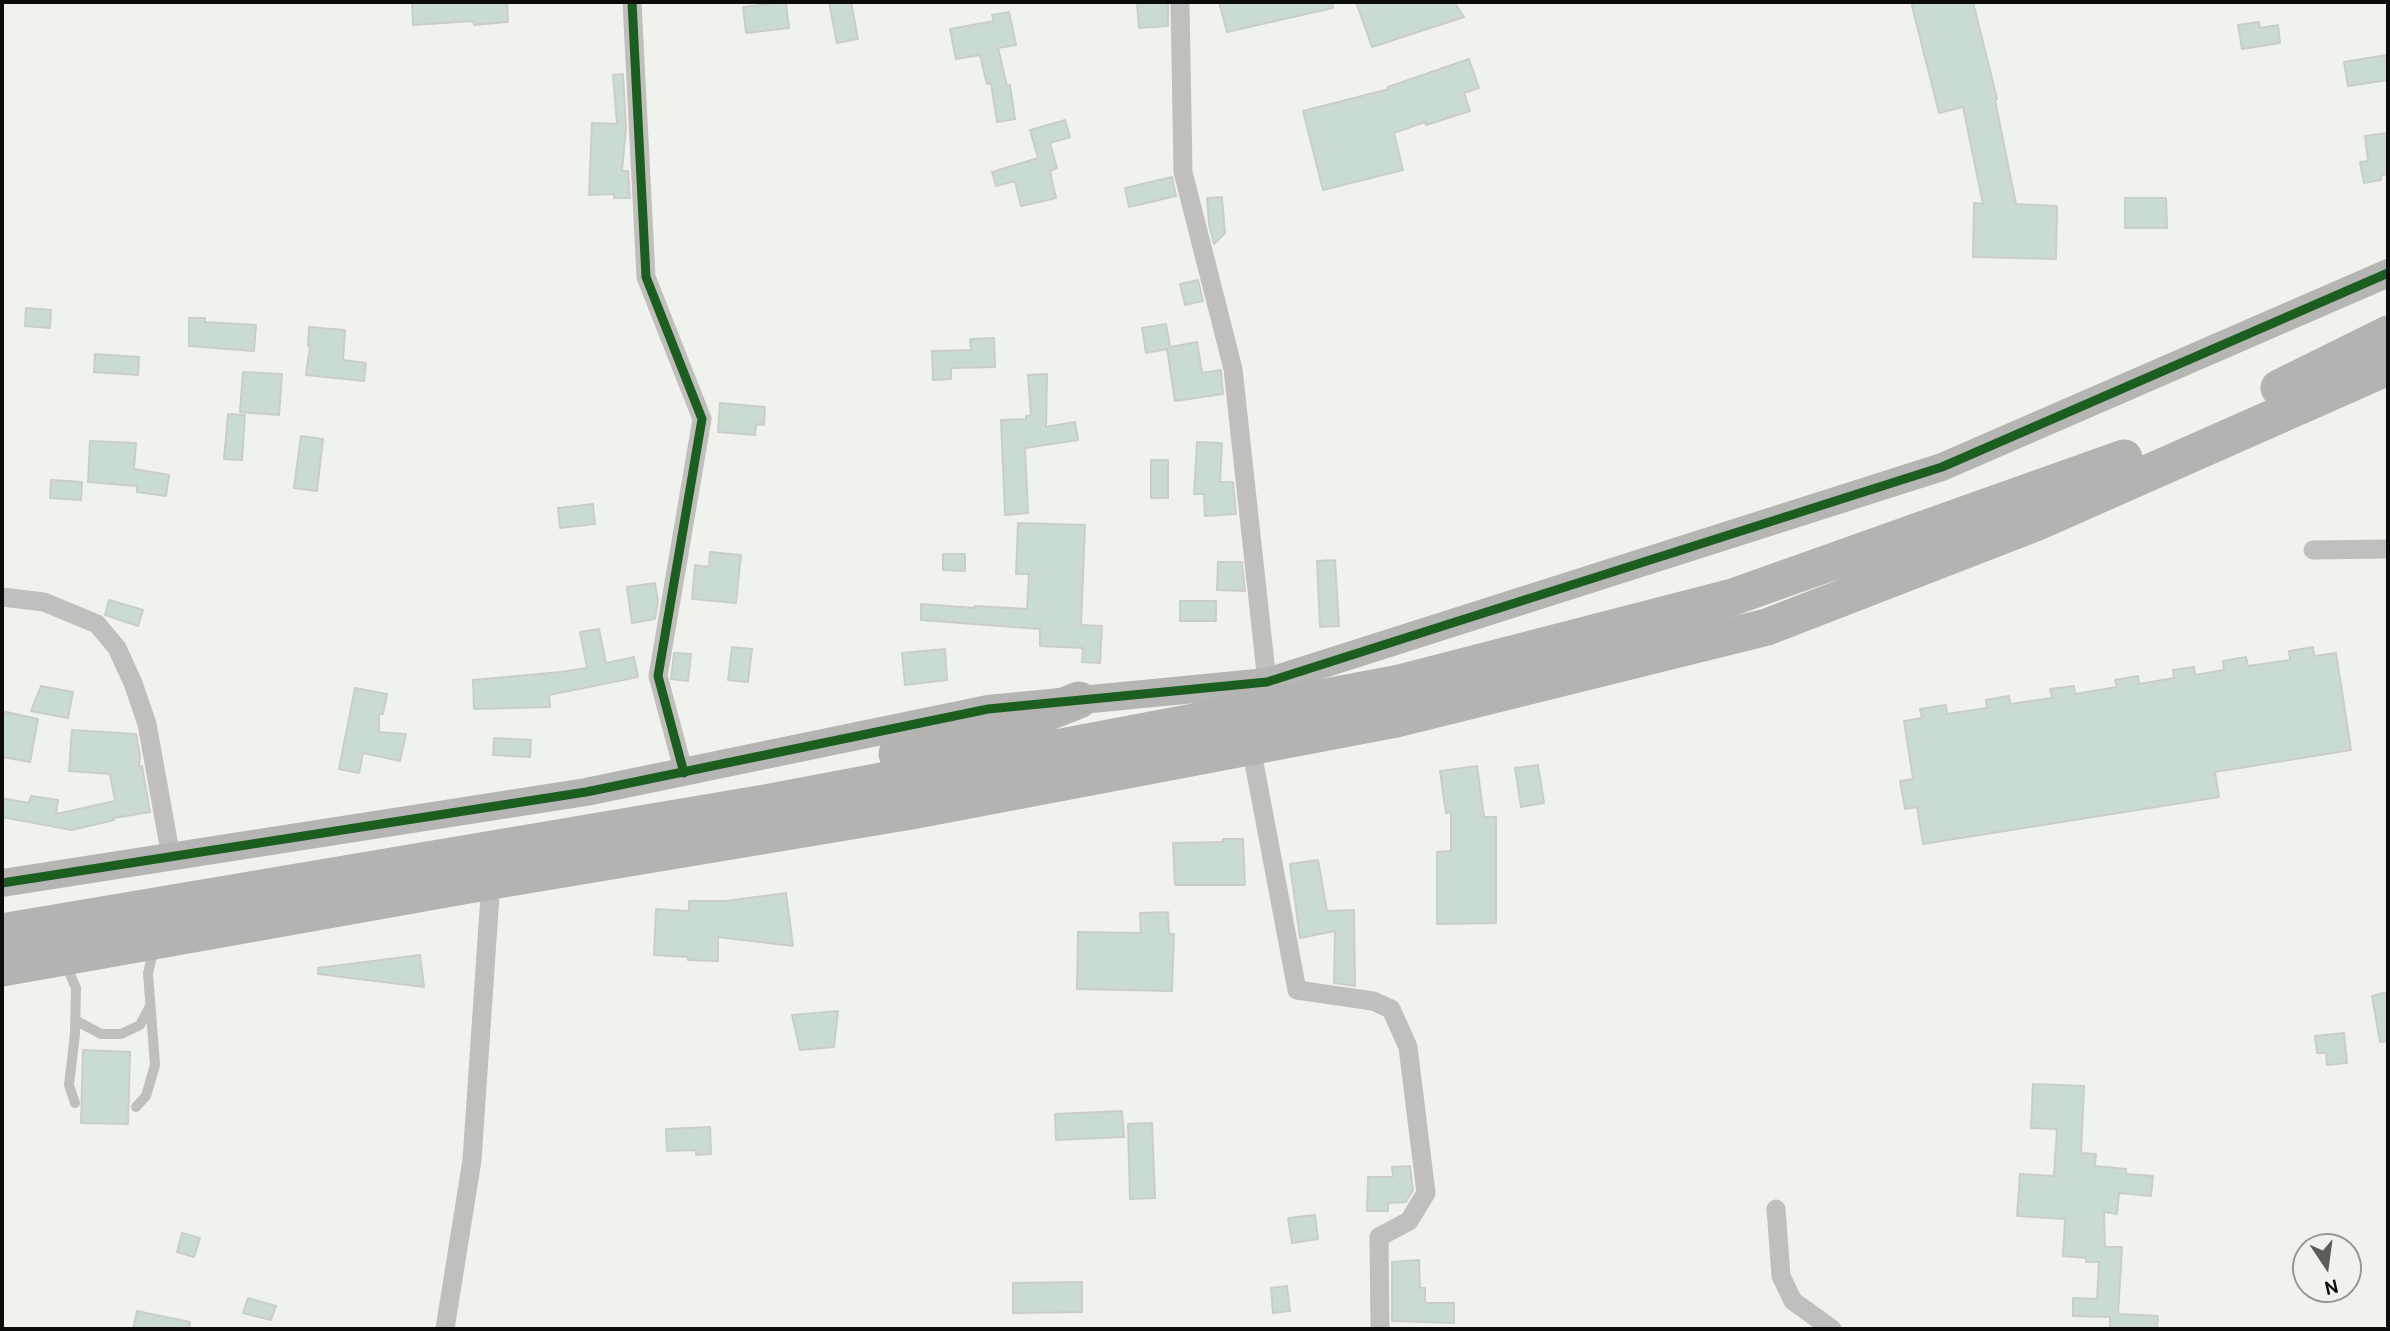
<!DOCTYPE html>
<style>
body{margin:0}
#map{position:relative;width:2390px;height:1331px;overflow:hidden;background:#f0f2ed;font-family:Cabin,sans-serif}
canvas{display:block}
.frame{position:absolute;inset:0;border:4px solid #0c0d0b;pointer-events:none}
.north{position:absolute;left:2292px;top:1233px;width:70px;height:70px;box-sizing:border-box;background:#f0f3ec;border:2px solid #959792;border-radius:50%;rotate:167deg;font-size:19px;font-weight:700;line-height:28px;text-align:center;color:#0c0d0b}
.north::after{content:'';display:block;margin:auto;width:24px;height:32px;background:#5c5d5a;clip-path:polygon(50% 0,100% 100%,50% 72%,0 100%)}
</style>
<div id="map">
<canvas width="2390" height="1331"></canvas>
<div class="frame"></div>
<div class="north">N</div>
</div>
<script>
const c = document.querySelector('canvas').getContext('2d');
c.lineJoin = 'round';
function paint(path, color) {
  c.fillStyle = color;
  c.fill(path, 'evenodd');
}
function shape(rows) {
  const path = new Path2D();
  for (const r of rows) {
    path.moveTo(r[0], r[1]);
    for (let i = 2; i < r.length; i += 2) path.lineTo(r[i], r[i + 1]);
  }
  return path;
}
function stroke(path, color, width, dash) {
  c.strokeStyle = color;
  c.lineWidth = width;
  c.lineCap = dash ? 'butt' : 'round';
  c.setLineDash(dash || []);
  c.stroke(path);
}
const building = shape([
 [412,2,507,2,508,22,474,25,473,21,413,25,412,2],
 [786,2,789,28,746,33,743,7,786,2],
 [829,2,851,2,858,39,837,43,829,2],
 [1137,2,1168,2,1168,26,1139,28,1137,2],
 [1219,2,1332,2,1333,8,1227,32,1219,2],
 [1356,2,1454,2,1464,17,1372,47,1356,2],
 [1911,2,1973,2,1997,99,1995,100,2016,204,2057,206,2056,259,1973,257,1974,203,1983,204,1963,107,1939,113,1911,2],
 [1009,12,1016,45,998,48,1007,86,1010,85,1015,119,997,122,991,83,987,84,980,55,956,59,950,29,994,21,992,15,1009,12],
 [2259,22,2260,28,2278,25,2280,43,2242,49,2238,25,2259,22],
 [2386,55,2388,80,2348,86,2344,62,2386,55],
 [1469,59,1479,88,1464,93,1470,111,1426,125,1425,122,1394,133,1403,170,1323,190,1303,111,1389,89,1388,87,1469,59],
 [623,74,626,128,622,171,628,171,630,198,614,198,614,194,589,195,592,123,617,124,613,75,623,74],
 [1065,120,1070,137,1050,143,1057,168,1050,171,1056,198,1021,206,1015,181,996,186,992,172,1038,158,1030,130,1065,120],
 [2388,133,2388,174,2381,175,2381,180,2364,183,2360,162,2368,161,2365,136,2388,133],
 [1172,177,1176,196,1129,207,1125,188,1172,177],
 [1222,197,1225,233,1214,244,1209,224,1207,198,1222,197],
 [2125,198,2166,198,2167,228,2125,228,2125,198],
 [1198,280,1203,301,1185,305,1180,284,1198,280],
 [26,308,51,310,50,328,25,326,26,308],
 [189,318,205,318,205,322,256,325,254,351,189,346,189,318],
 [1166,324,1170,347,1197,342,1202,373,1221,370,1223,394,1175,401,1167,349,1146,353,1142,328,1166,324],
 [309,327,345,330,343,360,366,363,364,381,306,375,310,346,308,346,309,327],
 [994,338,995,367,951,368,951,379,933,380,932,351,971,350,970,339,994,338],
 [95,354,139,357,138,375,94,372,95,354],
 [243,372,282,374,279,415,240,412,243,372],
 [1047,374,1046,427,1075,422,1078,440,1025,448,1028,513,1005,515,1001,420,1026,419,1026,416,1031,415,1028,375,1047,374],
 [720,403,765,407,764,425,756,424,755,435,718,432,720,403],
 [228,414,245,415,242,460,224,459,228,414],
 [301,436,323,439,317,491,294,488,301,436],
 [90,441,136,443,134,469,169,475,166,496,137,492,137,486,88,482,90,441],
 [1197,442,1222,443,1220,482,1233,482,1236,514,1205,516,1204,494,1194,494,1197,442],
 [1151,460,1168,460,1168,498,1151,498,1151,460],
 [51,480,82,482,81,500,50,498,51,480],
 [593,504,595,524,560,528,558,508,593,504],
 [1018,523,1085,525,1081,625,1102,626,1100,663,1082,662,1083,648,1040,646,1040,629,921,620,921,604,975,608,975,606,1027,609,1029,574,1016,574,1018,523],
 [710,552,741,555,736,603,692,599,695,565,709,567,710,552],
 [943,554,965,554,965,571,943,570,943,554],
 [1335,560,1339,626,1320,627,1317,561,1335,560],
 [1218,562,1242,562,1245,591,1217,590,1218,562],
 [655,583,658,601,655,619,632,623,627,587,655,583],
 [109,600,143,610,138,626,105,615,109,600],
 [1180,601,1216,601,1216,621,1180,621,1180,601],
 [599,629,606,663,634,657,638,677,549,695,550,707,474,709,473,680,561,672,587,668,580,632,599,629],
 [732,647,752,649,748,682,728,680,732,647],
 [2313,647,2314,656,2336,653,2351,750,2215,772,2219,797,1923,844,1917,807,1905,809,1900,781,1913,779,1904,721,1922,718,1920,709,1946,705,1947,714,1987,708,1986,700,2009,696,2010,704,2052,698,2050,689,2074,686,2075,694,2117,687,2115,680,2138,676,2139,684,2174,678,2173,670,2194,667,2195,675,2224,670,2223,661,2246,657,2248,666,2290,660,2289,651,2313,647],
 [945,649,947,680,905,685,902,653,945,649],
 [674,653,691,654,688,681,671,679,674,653],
 [41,686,73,692,68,718,31,711,41,686],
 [355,688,387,694,383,714,379,714,379,732,406,734,400,761,363,753,359,773,339,769,355,688],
 [2,711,38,719,30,762,2,757,2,711],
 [72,730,136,734,140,756,139,767,142,766,150,812,114,818,114,820,72,830,2,817,2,798,29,803,31,796,58,800,56,814,115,801,110,774,69,771,72,730],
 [494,738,531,740,530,757,493,755,494,738],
 [1538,765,1544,803,1521,807,1515,768,1538,765],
 [1477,766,1484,817,1496,817,1496,923,1437,924,1437,852,1451,851,1451,812,1446,813,1440,771,1477,766],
 [1223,839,1243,839,1245,885,1175,885,1173,843,1223,842,1223,839],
 [1318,860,1327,911,1354,910,1355,986,1334,983,1335,931,1300,938,1290,864,1318,860],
 [786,893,793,946,718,937,718,961,688,960,688,957,654,955,656,909,689,911,689,901,726,901,786,893],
 [1168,912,1169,934,1174,934,1172,991,1077,989,1078,932,1141,933,1140,913,1168,912],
 [420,955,424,987,318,974,318,968,420,955],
 [2388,992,2388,1041,2380,1042,2372,996,2388,992],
 [838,1011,834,1047,800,1050,792,1015,838,1011],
 [2344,1033,2347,1063,2327,1065,2326,1053,2317,1053,2315,1036,2344,1033],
 [83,1050,130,1052,128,1124,81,1123,83,1050],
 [2033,1084,2084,1086,2081,1153,2096,1154,2095,1166,2126,1169,2126,1174,2153,1176,2151,1196,2119,1193,2117,1214,2104,1212,2105,1247,2122,1247,2118,1314,2158,1316,2157,1329,2110,1329,2110,1317,2073,1316,2073,1298,2097,1299,2099,1262,2086,1262,2086,1258,2063,1256,2065,1219,2017,1216,2020,1174,2054,1176,2057,1129,2031,1128,2033,1084],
 [1122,1111,1124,1137,1056,1140,1055,1114,1122,1111],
 [1152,1123,1155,1198,1130,1199,1128,1124,1152,1123],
 [710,1127,711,1154,696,1155,696,1150,667,1151,666,1129,710,1127],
 [1410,1166,1413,1190,1406,1202,1388,1203,1388,1211,1367,1211,1368,1177,1393,1177,1392,1167,1410,1166],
 [1315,1215,1318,1239,1292,1243,1288,1218,1315,1215],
 [182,1233,200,1238,194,1257,177,1252,182,1233],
 [1419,1260,1420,1288,1425,1288,1425,1303,1454,1303,1454,1323,1392,1321,1392,1262,1419,1260],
 [1082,1282,1082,1312,1013,1313,1013,1283,1082,1282],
 [1287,1286,1290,1311,1273,1313,1271,1288,1287,1286],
 [248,1298,276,1306,271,1320,243,1313,248,1298],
 [137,1311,190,1322,189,1329,133,1329,137,1311]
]);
paint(building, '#cadbd0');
stroke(building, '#cbcdca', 2);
stroke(shape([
 [65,963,76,988,75,1034,69,1085,75,1103],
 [75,1020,101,1034,121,1034,140,1025,149,1008],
 [136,1107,146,1096,155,1065,148,973,154,948]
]), '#c0bfbd', 10);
stroke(shape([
 [632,2,646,277,702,419,658,676,684,773],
 [1180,2,1183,172,1233,369,1267,682],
 [2313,550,2388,549],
 [2,597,44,602,97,624,117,648,133,683,147,724,171,857],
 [1251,747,1297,990,1373,1001,1391,1009,1408,1047,1426,1193,1409,1221,1379,1237,1380,1329],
 [1776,1209,1781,1276,1793,1301,1832,1329],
 [445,1329,472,1160,491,881]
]), '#c0bfbd', 19);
stroke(shape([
 [2,883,586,792,988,709,1267,682,1942,467,2388,273]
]), '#b5b6b4', 28);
stroke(shape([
 [2279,388,2388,334],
 [897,754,1013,726,1079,700],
 [2,932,765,803,1400,683,1733,597,2124,458],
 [2,968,491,881,911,811,1396,719,1767,627,2035,523,2388,367]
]), '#b4b3b1', 37);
stroke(shape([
 [632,2,646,277,702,419,658,676,684,773],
 [2,883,586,792,988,709,1267,682,1942,467,2388,273]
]), '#1b5e20', 9);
</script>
